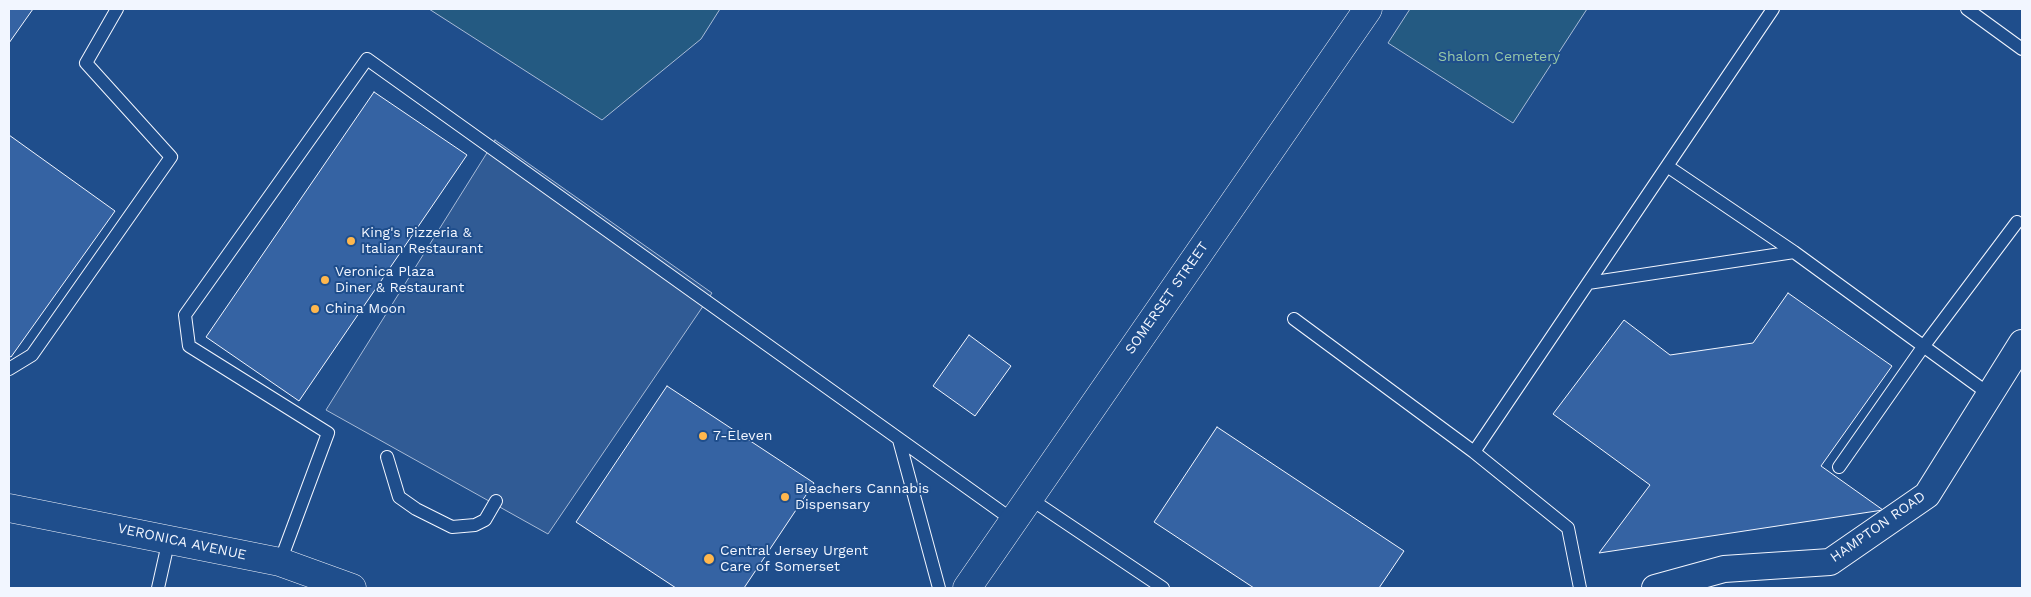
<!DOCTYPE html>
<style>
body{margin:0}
#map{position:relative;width:2031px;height:597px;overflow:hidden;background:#1f4e8c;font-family:"Work Sans",sans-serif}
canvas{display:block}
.frame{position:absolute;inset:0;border:10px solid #f2f6ff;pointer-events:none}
</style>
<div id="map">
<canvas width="2031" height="597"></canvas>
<div class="frame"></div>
</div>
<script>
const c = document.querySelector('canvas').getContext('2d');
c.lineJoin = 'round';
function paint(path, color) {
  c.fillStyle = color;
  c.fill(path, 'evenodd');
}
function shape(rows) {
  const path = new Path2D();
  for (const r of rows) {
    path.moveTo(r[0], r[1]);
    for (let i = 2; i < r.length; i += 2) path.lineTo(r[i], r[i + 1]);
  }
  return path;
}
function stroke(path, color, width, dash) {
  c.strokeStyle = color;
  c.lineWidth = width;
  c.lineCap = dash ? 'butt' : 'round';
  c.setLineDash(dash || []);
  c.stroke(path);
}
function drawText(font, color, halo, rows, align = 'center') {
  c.font = font + ' "Work Sans",sans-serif';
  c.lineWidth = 4;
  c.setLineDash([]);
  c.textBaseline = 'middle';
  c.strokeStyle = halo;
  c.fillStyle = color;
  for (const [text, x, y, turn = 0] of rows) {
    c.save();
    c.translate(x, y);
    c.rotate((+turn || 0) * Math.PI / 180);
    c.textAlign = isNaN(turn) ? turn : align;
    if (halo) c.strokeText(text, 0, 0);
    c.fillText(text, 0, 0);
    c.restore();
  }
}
const green = shape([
 [429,9,720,9,701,39,602,120,429,9],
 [1410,9,1587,9,1513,123,1388,43,1410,9]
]);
paint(green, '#245a82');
stroke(green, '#a8bbd7', 1);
const parking = shape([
 [495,140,712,293,548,534,326,410,495,140]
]);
paint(parking, '#305b95');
stroke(parking, '#a8bbd7', 1);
const building = shape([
 [9,9,33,9,9,43,9,9],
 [374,92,467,155,299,401,206,337,374,92],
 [9,135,115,211,11,357,9,356,9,135],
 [1788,293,1892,366,1821,466,1883,510,1599,553,1650,485,1553,414,1624,320,1670,355,1753,343,1788,293],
 [969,335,1011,366,975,416,933,386,969,335],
 [667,386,814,483,744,588,676,588,576,522,667,386],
 [1217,427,1404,551,1379,588,1254,588,1154,522,1217,427]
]);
paint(building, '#3563a3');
stroke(building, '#f2f6ff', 1);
const lane = shape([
 [1967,9,2022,49],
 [1667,166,1794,252],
 [1588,283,1794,252,1989,394],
 [1294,319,1474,452,1568,528,1580,588],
 [9,369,32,355,171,157,86,63,117,9],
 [899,440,939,588],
 [1474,452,1773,9],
 [387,457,399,497,416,509,452,527,475,525,485,520,496,501],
 [1839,467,1923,347,2017,222],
 [1029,498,1163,588],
 [280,562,328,433,189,346,185,315,367,59,1014,521],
 [158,588,169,539]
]);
const street = shape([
 [1655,588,1724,569,1830,562,1927,495,2022,343]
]);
const secondary = shape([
 [9,508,280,562,352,588],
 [967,588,1368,9]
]);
stroke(lane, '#f2f6ff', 14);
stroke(street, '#f2f6ff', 28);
stroke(secondary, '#f2f6ff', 29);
stroke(lane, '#1f4e8c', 12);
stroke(street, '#1f4e8c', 26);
stroke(secondary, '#1f4e8c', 28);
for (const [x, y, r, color] of [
 [351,241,5,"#ffb74d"],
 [325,280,5,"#ffb74d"],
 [315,309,5,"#ffb74d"],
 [703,436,5,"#ffb74d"],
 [785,497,5,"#ffb74d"],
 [709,559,6,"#ffb74d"]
]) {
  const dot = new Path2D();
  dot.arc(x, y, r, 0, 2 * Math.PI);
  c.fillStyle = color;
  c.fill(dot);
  stroke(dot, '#1f4e8c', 2);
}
drawText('14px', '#97c8a6', '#1f4e8c', [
 ["Shalom Cemetery",1499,57]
]);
drawText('14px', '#f2f6ff', '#1f4e8c', [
 ["King's Pizzeria &",361,233],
 ["Italian Restaurant",361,249],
 ["Veronica Plaza",335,272],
 ["Diner & Restaurant",335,288],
 ["China Moon",325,309],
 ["7-Eleven",713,436],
 ["Bleachers Cannabis",795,489],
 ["Dispensary",795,505],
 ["Central Jersey Urgent",720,551],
 ["Care of Somerset",720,567]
], 'left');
drawText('14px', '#f2f6ff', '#1f4e8c', [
 ["SOMERSET STREET",1167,298,-55],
 ["HAMPTON ROAD",1878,527,-35],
 ["VERONICA AVENUE",182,542,12]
]);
</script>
